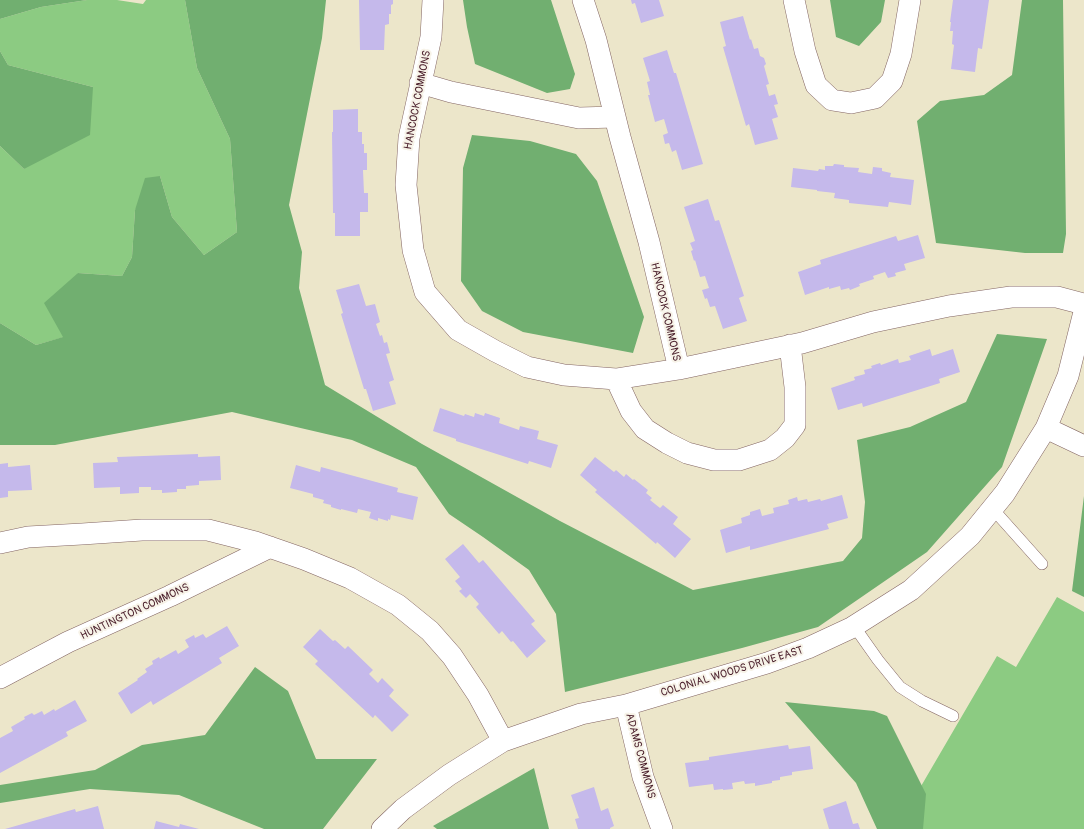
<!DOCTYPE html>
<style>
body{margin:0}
canvas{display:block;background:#ece6ca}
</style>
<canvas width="1084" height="829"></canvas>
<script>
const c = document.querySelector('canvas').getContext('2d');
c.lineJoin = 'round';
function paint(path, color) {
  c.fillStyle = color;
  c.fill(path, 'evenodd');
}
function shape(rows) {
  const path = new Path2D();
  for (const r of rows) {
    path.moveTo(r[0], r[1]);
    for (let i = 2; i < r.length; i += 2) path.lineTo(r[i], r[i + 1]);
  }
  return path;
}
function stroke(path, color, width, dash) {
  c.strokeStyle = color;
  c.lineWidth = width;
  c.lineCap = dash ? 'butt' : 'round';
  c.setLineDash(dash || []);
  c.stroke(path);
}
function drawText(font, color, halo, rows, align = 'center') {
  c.font = font + ' Pangolin,sans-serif';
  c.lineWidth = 4;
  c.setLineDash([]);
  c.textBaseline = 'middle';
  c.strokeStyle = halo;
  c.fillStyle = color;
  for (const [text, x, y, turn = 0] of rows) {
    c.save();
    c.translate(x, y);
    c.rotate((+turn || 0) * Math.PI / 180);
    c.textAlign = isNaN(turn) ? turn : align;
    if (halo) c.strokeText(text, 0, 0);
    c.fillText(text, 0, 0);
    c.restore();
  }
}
paint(shape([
 [87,0,117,0,143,4,146,0,185,0,197,68,230,139,237,232,204,255,172,217,160,176,135,210,132,257,122,276,78,273,64,337,36,345,0,323,0,146,24,169,93,87,8,65,0,51,0,19,41,7],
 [1057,597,1084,612,1084,829,896,829,997,656,1016,667]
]), '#8ccb82');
paint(shape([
 [0,0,87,0,41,7,0,19],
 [185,0,326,0,322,38,289,205,302,252,299,288,325,385,422,444,560,521,693,590,843,561,862,538,865,502,857,440,910,427,966,402,997,334,1047,339,1002,467,927,552,818,627,742,648,565,692,556,614,529,570,483,537,449,514,416,467,352,440,232,412,55,445,0,445,0,323,36,345,63,337,44,303,78,273,122,276,132,257,135,210,145,178,160,176,172,217,204,255,237,232,230,139,197,68],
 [463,0,551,0,575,74,570,89,547,93,475,64,467,27],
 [830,0,885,0,881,22,859,46,836,37],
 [1022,0,1063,0,1066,234,1063,253,1025,253,936,243,917,121,940,101,984,95,1012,75],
 [0,51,8,65,93,87,90,135,24,169,0,146],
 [472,135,530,141,576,154,597,181,644,317,633,353,523,332,482,311,461,281,463,168],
 [1084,496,1084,597,1072,591],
 [255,667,288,691,316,759,377,759,323,829,264,829,179,795,90,789,0,803,0,785,95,770,142,745,205,735],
 [785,702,874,711,887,716,926,794,923,829,877,829,856,783],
 [534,768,549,829,437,829,433,826]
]), '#71af70');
paint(shape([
 [359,0,393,0,393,4,391,5,391,14,389,14,389,24,385,25,384,50,360,50],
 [631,0,659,0,664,16,641,23,635,3,632,4],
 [953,0,989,0,982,49,978,48,975,72,951,69,954,45,952,44,953,31,950,31,951,22,950,22],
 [743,16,750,40,751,39,754,49,758,48,760,56,764,58,766,64,764,66,769,84,766,85,769,96,775,94,778,104,774,105,778,117,772,119,778,139,755,145,749,124,746,126,723,47,726,46,720,22],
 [667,50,674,73,676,73,703,164,682,170,676,150,672,152,669,143,665,144,663,135,668,133,664,119,655,122,648,95,650,95,647,82,650,81,643,58],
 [358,109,358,132,362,132,362,144,364,144,364,153,367,153,367,170,363,170,364,193,368,193,368,212,360,212,360,236,335,236,335,213,333,213,332,132,333,132,333,110],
 [834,164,844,165,844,167,859,168,858,172,872,174,873,167,882,168,882,171,891,173,890,177,914,180,911,205,889,202,888,207,849,203,849,200,834,198,835,193,817,191,817,190,791,187,793,168,818,171,819,169,825,170,825,166,833,166],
 [708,199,715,221,719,220,744,296,739,298,747,321,723,329,715,306,710,307,707,298,705,299,702,290,709,288,705,276,700,277,695,260,694,261,691,251,693,250,690,243,695,241,684,207],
 [918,235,925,258,904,264,906,270,895,273,896,276,888,278,885,272,873,276,874,279,859,284,860,286,850,290,849,288,841,290,840,286,829,289,829,287,805,295,798,272,821,264,820,260,896,236,898,241],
 [359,284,366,306,375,304,380,322,376,324,380,336,382,335,384,343,387,342,390,353,386,354,394,380,389,382,396,404,373,411,366,389,364,389,341,314,343,313,336,290],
 [930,349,932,356,953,349,960,372,939,379,940,383,863,407,862,403,838,410,831,388,855,380,854,377,865,374,864,370,872,368,871,366,880,363,881,365,898,359,899,363,911,360,909,356],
 [440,408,464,416,465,414,474,417,475,413,484,416,485,413,500,418,499,423,519,430,520,426,539,431,537,439,558,445,551,468,529,461,528,464,456,441,456,439,433,431],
 [198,454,198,457,220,456,221,480,199,481,199,485,186,486,186,489,177,489,177,492,162,493,162,490,151,490,151,487,139,487,139,493,120,494,120,487,94,488,93,463,118,462,117,457],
 [595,457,614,472,616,470,624,477,626,474,633,480,634,479,648,490,646,493,652,498,650,500,660,508,663,505,678,517,673,524,691,539,675,558,657,542,656,544,595,492,597,490,580,475],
 [8,463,8,467,30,465,32,490,8,491,8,497,0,498,0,464],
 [296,465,320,472,321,467,398,488,397,492,418,497,413,520,391,515,390,520,388,519,388,521,378,518,378,521,369,518,371,512,358,509,357,513,341,509,341,510,331,507,331,505,323,503,324,500,313,497,313,494,290,488],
 [842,495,848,518,827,524,829,529,750,550,750,546,726,553,720,530,742,523,741,518,750,515,750,512,760,509,762,516,774,513,773,508,789,504,788,500,797,497,798,501,807,499,808,502,820,499,821,501],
 [463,544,479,563,483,560,535,621,531,624,546,641,527,658,513,641,511,642,502,631,499,634,476,607,479,604,470,594,466,598,459,591,462,589,455,581,460,577,445,559],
 [227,626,239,646,219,658,222,663,153,705,151,701,131,714,118,693,138,680,137,679,147,672,145,669,153,664,152,661,159,657,160,659,176,650,178,654,189,647,185,640,194,635,195,638,203,634,206,638],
 [320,629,333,641,335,640,345,649,348,646,373,670,369,674,378,683,382,678,394,690,389,696,409,715,392,732,375,715,373,718,315,664,318,661,303,647],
 [75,700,87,721,66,732,68,736,0,773,0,738,13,731,11,727,25,719,24,717,32,713,34,715,42,711,44,715,54,709,55,711],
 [788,745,789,749,810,746,813,769,792,772,792,775,780,777,780,780,772,781,772,783,755,786,755,783,745,784,744,781,732,783,733,789,723,790,723,789,714,790,713,784,689,787,685,763,709,760,709,757],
 [594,787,601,811,608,808,614,826,610,828,610,829,578,829,575,819,579,818,571,795],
 [846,801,853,824,858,823,860,829,829,829,823,809],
 [98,806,104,829,5,829,75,809,76,812],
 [156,821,179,827,180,824,199,829,154,829]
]), '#c5b9eb');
const lane = shape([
 [992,508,1042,564],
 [854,626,878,660,900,687,922,701,953,716]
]);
const street = shape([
 [433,0,431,37,409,138,406,185,413,250,425,292,458,330,495,351,527,367,564,375,616,379,679,369,649,242,620,137,596,40,583,0],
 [794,0,805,51,816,85,832,100,851,103,875,98,892,81,901,54,910,0],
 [420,83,451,92,579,118,615,117],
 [679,369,802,343,873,322,949,306,1011,297,1057,297,1084,304],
 [616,379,631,411,645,429,667,443,687,453,714,460,739,460,770,450,785,438,795,425,795,387,790,345],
 [1046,428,1084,446],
 [0,543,28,537,82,534,142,530,208,530,255,542,304,559,350,578,398,605,430,631,452,656,478,695,503,741],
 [0,678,68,642,170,596,270,547],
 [626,705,643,777,662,829],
 [382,829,403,809,449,775,503,741,581,714,626,705,767,663,808,648,851,628,911,590,970,536,1005,493,1046,428,1068,376,1084,312]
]);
stroke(lane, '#836563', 12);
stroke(street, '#836563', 22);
stroke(lane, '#fff', 11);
stroke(street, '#fff', 21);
drawText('11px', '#4a1f2b', '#f7f3e8', [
 ["HANCOCK COMMONS",418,100,-79],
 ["HANCOCK COMMONS",665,312,77],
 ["HUNTINGTON COMMONS",135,612,-25],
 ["COLONIAL WOODS DRIVE EAST",732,672,-17],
 ["ADAMS COMMONS",640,756,75]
]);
</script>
